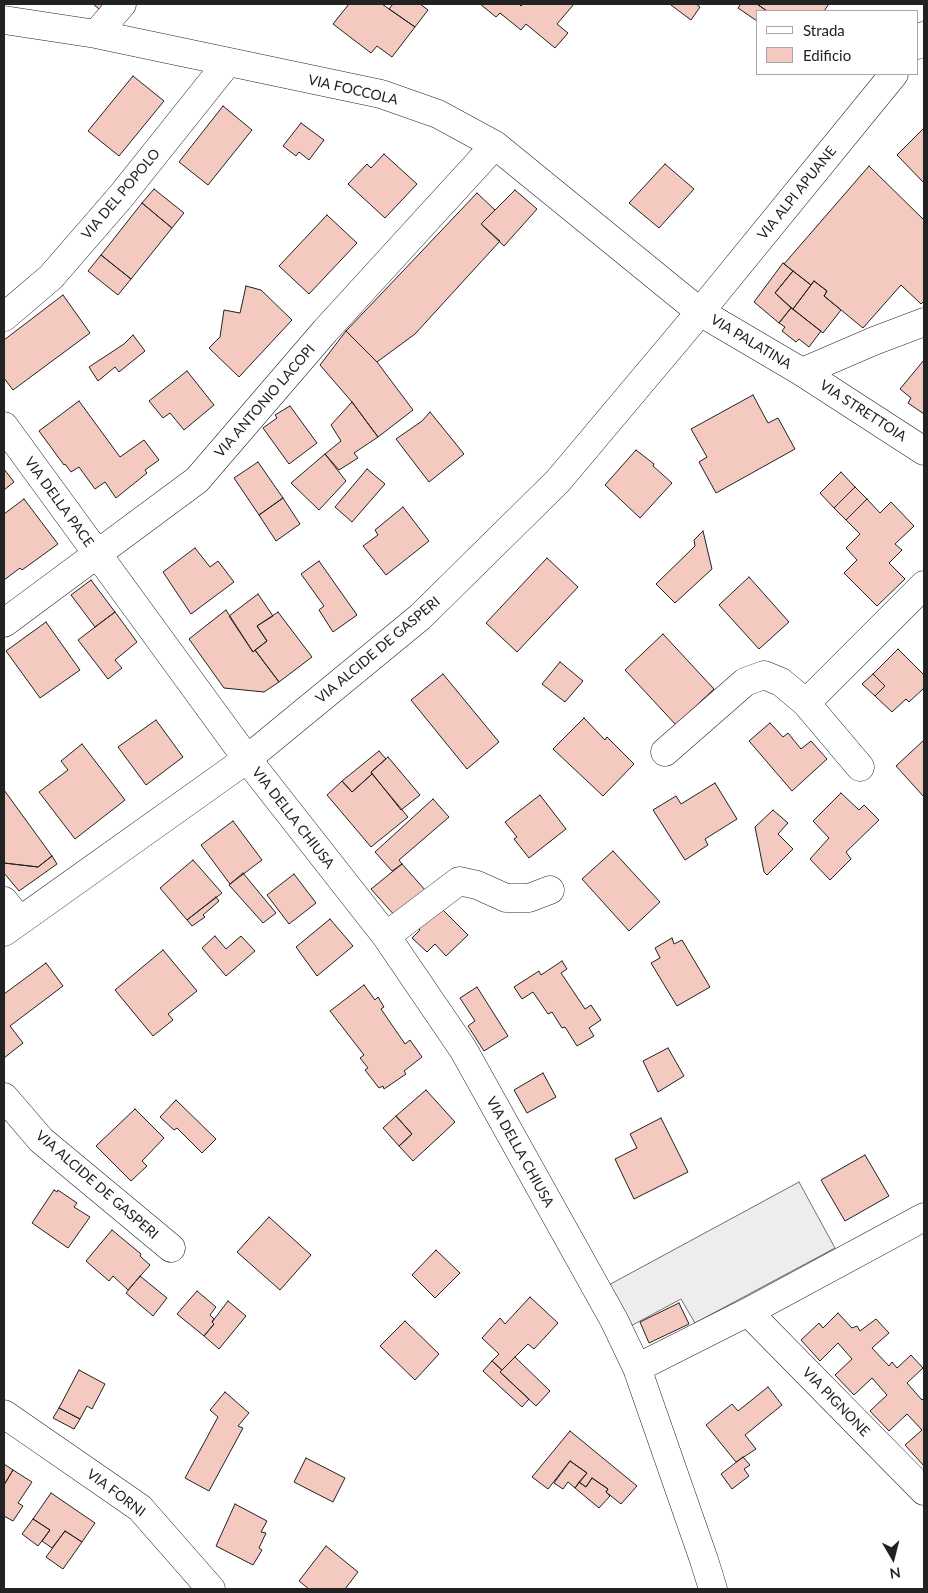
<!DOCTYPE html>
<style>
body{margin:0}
#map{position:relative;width:928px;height:1593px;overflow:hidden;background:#fff;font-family:Lato,sans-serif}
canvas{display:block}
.frame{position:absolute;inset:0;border:5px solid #222;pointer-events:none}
.legend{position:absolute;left:756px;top:10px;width:162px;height:65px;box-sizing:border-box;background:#fff;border:1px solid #a7a7a7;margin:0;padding:6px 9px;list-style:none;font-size:15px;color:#222}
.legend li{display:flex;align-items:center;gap:10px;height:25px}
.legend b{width:25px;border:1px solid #a7a7a7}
.north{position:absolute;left:868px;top:1533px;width:50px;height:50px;-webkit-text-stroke:4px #fff;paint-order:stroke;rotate:172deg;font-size:14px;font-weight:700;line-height:20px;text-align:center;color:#222}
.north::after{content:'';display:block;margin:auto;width:18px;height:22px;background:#222;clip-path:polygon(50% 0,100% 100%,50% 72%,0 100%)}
</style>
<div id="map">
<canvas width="928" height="1593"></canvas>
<div class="frame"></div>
<ul class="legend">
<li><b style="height:6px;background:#fff"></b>Strada</li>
<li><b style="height:14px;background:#f3c9c0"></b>Edificio</li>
</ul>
<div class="north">N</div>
</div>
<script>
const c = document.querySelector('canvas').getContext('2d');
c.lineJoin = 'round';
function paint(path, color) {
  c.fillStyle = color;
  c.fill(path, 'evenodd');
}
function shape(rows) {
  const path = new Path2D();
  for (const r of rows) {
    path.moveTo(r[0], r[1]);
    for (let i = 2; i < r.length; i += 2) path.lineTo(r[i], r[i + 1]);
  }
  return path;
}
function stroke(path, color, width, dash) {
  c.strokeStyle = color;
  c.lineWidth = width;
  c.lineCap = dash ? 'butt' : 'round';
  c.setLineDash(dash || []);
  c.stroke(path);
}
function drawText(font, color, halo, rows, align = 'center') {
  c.font = font + ' Lato,sans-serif';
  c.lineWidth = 4;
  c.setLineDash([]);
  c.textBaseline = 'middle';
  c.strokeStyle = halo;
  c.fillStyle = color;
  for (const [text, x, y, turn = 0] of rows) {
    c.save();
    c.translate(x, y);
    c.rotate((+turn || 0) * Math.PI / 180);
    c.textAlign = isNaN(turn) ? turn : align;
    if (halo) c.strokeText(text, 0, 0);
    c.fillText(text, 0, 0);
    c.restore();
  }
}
const parking = shape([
 [799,1182,835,1248,695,1323,681,1299,627,1328,605,1287,799,1182]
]);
paint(parking, '#ededed');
stroke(parking, '#6f6f6f', 1);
const building = shape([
 [93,4,104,4,99,9,93,4],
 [349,4,382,4,415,27,392,57,377,46,371,53,333,24,349,4],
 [393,4,420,4,428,10,415,27,389,9,393,4],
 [480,4,519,4,521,6,523,4,574,4,557,24,568,33,555,48,526,24,521,30,500,13,496,17,480,4],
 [672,4,696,4,700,7,691,20,671,5,672,4],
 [741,4,757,4,767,11,757,11,757,21,738,8,741,4],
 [757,4,829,4,824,11,767,11,757,4],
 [133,76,164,101,119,156,88,131,133,76],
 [223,106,252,130,208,185,179,162,223,106],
 [301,123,324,140,309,160,299,152,296,156,283,146,301,123],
 [924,128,924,183,897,155,924,128],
 [384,154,417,184,385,218,348,184,367,164,371,168,384,154],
 [665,164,694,189,659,228,629,203,665,164],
 [869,166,924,220,924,301,921,304,901,285,863,328,824,296,827,291,814,281,811,285,784,264,869,166],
 [154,189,184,213,172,228,142,203,154,189],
 [515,190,537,209,504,246,481,224,515,190],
 [477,193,495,210,481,224,500,241,415,334,377,362,346,331,477,193],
 [142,203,172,228,131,279,101,255,142,203],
 [327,215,357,243,309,294,279,266,327,215],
 [101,255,131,279,118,295,88,271,101,255],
 [783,263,793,271,775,293,791,308,779,323,754,302,783,263],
 [793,271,811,285,793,309,775,293,793,271],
 [814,281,827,291,824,296,841,310,823,333,793,309,814,281],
 [246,286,261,290,292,320,239,377,209,348,220,337,224,310,240,313,246,286],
 [63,295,90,333,13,390,4,378,4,340,63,295],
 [791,308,821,331,809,347,799,339,796,342,782,331,785,327,779,323,791,308],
 [346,331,377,362,413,410,378,437,352,402,320,365,346,331],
 [133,335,145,351,119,372,115,367,98,381,89,367,124,344,133,335],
 [924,360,924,414,908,403,911,398,900,389,924,360],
 [187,371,214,405,184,430,170,413,163,418,149,401,187,371],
 [753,395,768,423,778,418,795,449,716,493,699,462,707,457,691,429,753,395],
 [79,401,120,457,144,440,159,460,145,470,147,473,116,498,105,482,95,489,79,467,71,472,65,464,64,465,39,431,79,401],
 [352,402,378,437,354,453,358,458,339,470,325,454,341,441,331,425,352,402],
 [290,406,317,443,289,464,263,428,277,418,275,415,290,406],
 [430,412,464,454,429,482,396,439,422,421,430,412],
 [636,450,654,464,653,466,672,483,640,518,605,485,636,450],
 [325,454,346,481,319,510,291,483,325,454],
 [258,462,283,498,259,515,234,478,258,462],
 [4,469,14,482,4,490,4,469],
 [367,469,385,484,352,522,335,507,367,469],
 [841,472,855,487,834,508,820,493,841,472],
 [855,487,867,499,846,520,834,508,855,487],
 [283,498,300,524,276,541,259,515,283,498],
 [24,499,58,544,22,570,20,568,4,580,4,514,24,499],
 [867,499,880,513,891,502,914,526,895,544,902,550,889,563,905,579,877,606,844,573,857,560,846,548,860,534,846,520,867,499],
 [403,507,429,541,386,575,363,546,378,535,375,530,403,507],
 [703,531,712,569,675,603,656,584,695,546,694,540,703,531],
 [195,548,210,567,218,561,234,582,191,614,163,572,195,548],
 [547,558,578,587,517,652,486,623,547,558],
 [319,561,357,615,333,632,319,610,324,606,301,574,319,561],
 [749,577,789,622,759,649,719,605,749,577],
 [91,580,115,612,95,627,71,595,91,580],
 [258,594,273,616,257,626,267,641,253,652,229,616,258,594],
 [226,610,253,652,255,650,279,682,264,692,224,688,189,639,226,610],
 [115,612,137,642,115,660,122,668,108,679,78,640,115,612],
 [278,612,312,657,279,682,255,650,267,641,257,626,278,612],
 [46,622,80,670,40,698,6,651,46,622],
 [663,634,714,689,676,725,625,670,663,634],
 [898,649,924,675,924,688,909,702,906,699,892,712,875,696,885,686,873,674,898,649],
 [560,662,583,681,565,702,542,684,560,662],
 [443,674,499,742,467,769,411,700,443,674],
 [873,674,885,686,875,696,862,684,873,674],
 [584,718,605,740,607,737,634,764,603,796,553,749,584,718],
 [156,720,183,757,146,785,118,747,156,720],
 [770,723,783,737,788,733,801,749,811,741,827,759,792,791,749,741,770,723],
 [924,740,924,797,896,766,924,740],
 [82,744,125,800,75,839,39,792,68,770,61,761,82,744],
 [379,751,386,759,371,772,372,774,352,792,342,781,379,751],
 [388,757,420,795,401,810,371,772,388,757],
 [372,774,408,817,371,847,327,795,342,781,352,792,372,774],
 [715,783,737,819,705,839,708,845,685,860,653,810,676,796,681,804,715,783],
 [4,790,52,856,38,867,4,863,4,790],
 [841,793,859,810,864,805,879,820,846,852,851,859,830,880,810,859,829,838,813,821,841,793],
 [540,795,566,829,529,858,514,839,517,837,505,822,540,795],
 [433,799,449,817,399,860,402,864,392,871,375,852,433,799],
 [773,810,788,823,778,834,793,849,767,875,764,872,755,827,773,810],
 [233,821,262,860,230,884,201,845,233,821],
 [613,851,660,902,629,931,582,879,613,851],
 [52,856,57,864,19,891,4,873,4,863,38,867,52,856],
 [193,860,222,893,187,920,160,888,193,860],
 [402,864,426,891,396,917,371,889,402,864],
 [243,873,276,913,263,923,229,885,243,873],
 [294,874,316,903,289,924,267,895,294,874],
 [216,897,219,901,203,915,205,917,192,926,187,920,216,897],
 [438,905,468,935,446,956,435,944,427,952,412,938,420,930,417,927,438,905],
 [330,919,353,946,317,976,296,947,330,919],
 [215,936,226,949,241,936,255,951,226,976,202,948,215,936],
 [672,938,674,944,682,940,710,987,677,1006,651,963,660,958,655,948,672,938],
 [163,950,197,991,168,1014,173,1020,153,1036,115,990,163,950],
 [562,961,567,969,561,973,585,1009,591,1005,601,1020,589,1028,594,1036,577,1046,565,1027,562,1028,552,1012,548,1014,533,992,522,999,514,987,539,971,541,975,562,961],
 [46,963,63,986,10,1026,23,1043,4,1058,4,994,46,963],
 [364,985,375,1000,378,997,384,1007,381,1009,405,1044,410,1040,422,1057,404,1071,406,1074,384,1089,383,1086,379,1088,365,1070,368,1068,360,1058,364,1055,330,1011,364,985],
 [477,987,508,1036,484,1051,468,1026,475,1021,460,998,477,987],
 [668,1048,684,1076,658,1092,643,1061,668,1048],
 [543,1073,556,1097,527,1113,514,1090,543,1073],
 [426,1090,455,1122,413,1161,399,1146,412,1134,396,1116,426,1090],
 [176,1100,216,1139,202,1153,177,1128,174,1130,160,1117,176,1100],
 [135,1109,164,1138,142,1161,147,1166,131,1181,96,1146,135,1109],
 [396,1116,412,1134,399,1146,383,1128,396,1116],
 [661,1118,688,1172,634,1199,615,1159,637,1148,630,1134,661,1118],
 [865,1155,889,1196,845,1221,821,1180,865,1155],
 [54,1190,57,1192,58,1190,77,1203,74,1207,90,1217,68,1248,32,1223,54,1190],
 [269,1217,311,1255,280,1290,237,1252,269,1217],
 [112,1230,141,1254,140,1256,150,1265,128,1290,113,1276,109,1281,86,1261,112,1230],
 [436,1250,460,1273,435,1298,412,1275,436,1250],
 [140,1276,167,1298,153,1316,126,1293,140,1276],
 [197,1291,216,1307,210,1315,214,1319,212,1322,214,1324,204,1336,177,1314,197,1291],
 [530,1297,558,1323,534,1349,528,1344,502,1370,492,1361,499,1354,482,1338,500,1318,505,1324,530,1297],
 [228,1301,246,1316,219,1349,204,1336,214,1324,212,1322,228,1301],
 [679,1303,689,1324,649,1343,640,1322,679,1303],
 [838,1313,852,1328,857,1326,860,1331,876,1319,889,1333,872,1348,889,1366,892,1362,897,1368,911,1355,923,1368,907,1383,922,1400,924,1398,924,1466,905,1445,922,1430,907,1414,889,1431,870,1411,887,1395,872,1378,854,1395,835,1375,852,1359,838,1343,820,1361,801,1340,819,1323,823,1328,838,1313],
 [405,1321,439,1354,415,1380,380,1346,405,1321],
 [515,1357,550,1391,536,1406,500,1372,515,1357],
 [492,1361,502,1370,500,1372,529,1399,522,1407,483,1371,492,1361],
 [79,1370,105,1384,92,1409,87,1406,80,1419,59,1408,79,1370],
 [768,1387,782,1405,745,1435,756,1449,736,1462,706,1425,732,1404,738,1411,768,1387],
 [225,1392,249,1413,238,1426,243,1428,209,1491,185,1478,218,1417,210,1410,225,1392],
 [59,1408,80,1419,74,1429,53,1418,59,1408],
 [570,1431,637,1486,621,1504,606,1492,608,1489,592,1478,586,1487,579,1482,587,1473,570,1461,548,1489,532,1477,570,1431],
 [743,1457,750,1465,744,1469,749,1476,732,1489,721,1474,743,1457],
 [306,1458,345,1478,333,1502,294,1482,306,1458],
 [570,1461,587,1473,575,1488,568,1482,563,1489,554,1483,570,1461],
 [4,1464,13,1470,4,1485,4,1464],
 [13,1470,32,1482,18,1503,23,1506,13,1521,4,1516,4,1485,13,1470],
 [592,1478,608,1489,606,1492,610,1496,599,1508,575,1488,579,1482,586,1487,592,1478],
 [51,1493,95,1523,82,1542,65,1531,52,1548,42,1541,50,1530,33,1519,51,1493],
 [235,1504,267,1521,261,1532,266,1533,259,1548,262,1550,253,1565,216,1546,235,1504],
 [33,1519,50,1530,38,1546,22,1534,33,1519],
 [65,1531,82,1542,63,1569,46,1557,65,1531],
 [326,1546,358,1572,345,1589,309,1589,299,1581,326,1546]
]);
paint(building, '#f3c9c0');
stroke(building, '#222', 1);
const minor = shape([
 [4,20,96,34,381,94,438,114,495,145,700,312,802,372,924,451],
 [96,34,122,4],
 [4,317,51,277,122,195,228,62],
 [802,372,874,341,924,322],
 [4,426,247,759,386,936,463,1049,614,1320,637,1368,704,1560,713,1589],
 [4,623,197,480,325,331,495,145],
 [806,703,924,585],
 [665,752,745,682,764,675,781,682,806,703,860,767],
 [4,901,19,920],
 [386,936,459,881,477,885,506,898,529,898,550,890],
 [4,1097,41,1140,171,1248],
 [748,1312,924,1491],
 [637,1368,748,1312,924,1217],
 [4,1414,140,1508,211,1589]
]);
const major = shape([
 [917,45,924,36],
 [4,932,247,759,420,617,558,481,700,312,894,74]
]);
stroke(minor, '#222', 29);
stroke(major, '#222', 29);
stroke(minor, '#fff', 28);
stroke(major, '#fff', 28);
drawText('14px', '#222', '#fff', [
 ["VIA FOCCOLA",353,90,13],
 ["VIA ALPI APUANE",797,193,-51],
 ["VIA DEL POPOLO",121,194,-50],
 ["VIA PALATINA",751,342,31],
 ["VIA ANTONIO LACOPI",265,401,-49],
 ["VIA STRETTOIA",863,411,33],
 ["VIA DELLA PACE",59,502,54],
 ["VIA ALCIDE DE GASPERI",378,650,-40],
 ["VIA DELLA CHIUSA",293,818,52],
 ["VIA DELLA CHIUSA",520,1152,61],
 ["VIA ALCIDE DE GASPERI",97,1185,41],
 ["VIA PIGNONE",836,1402,46],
 ["VIA FORNI",116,1493,37]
]);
</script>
